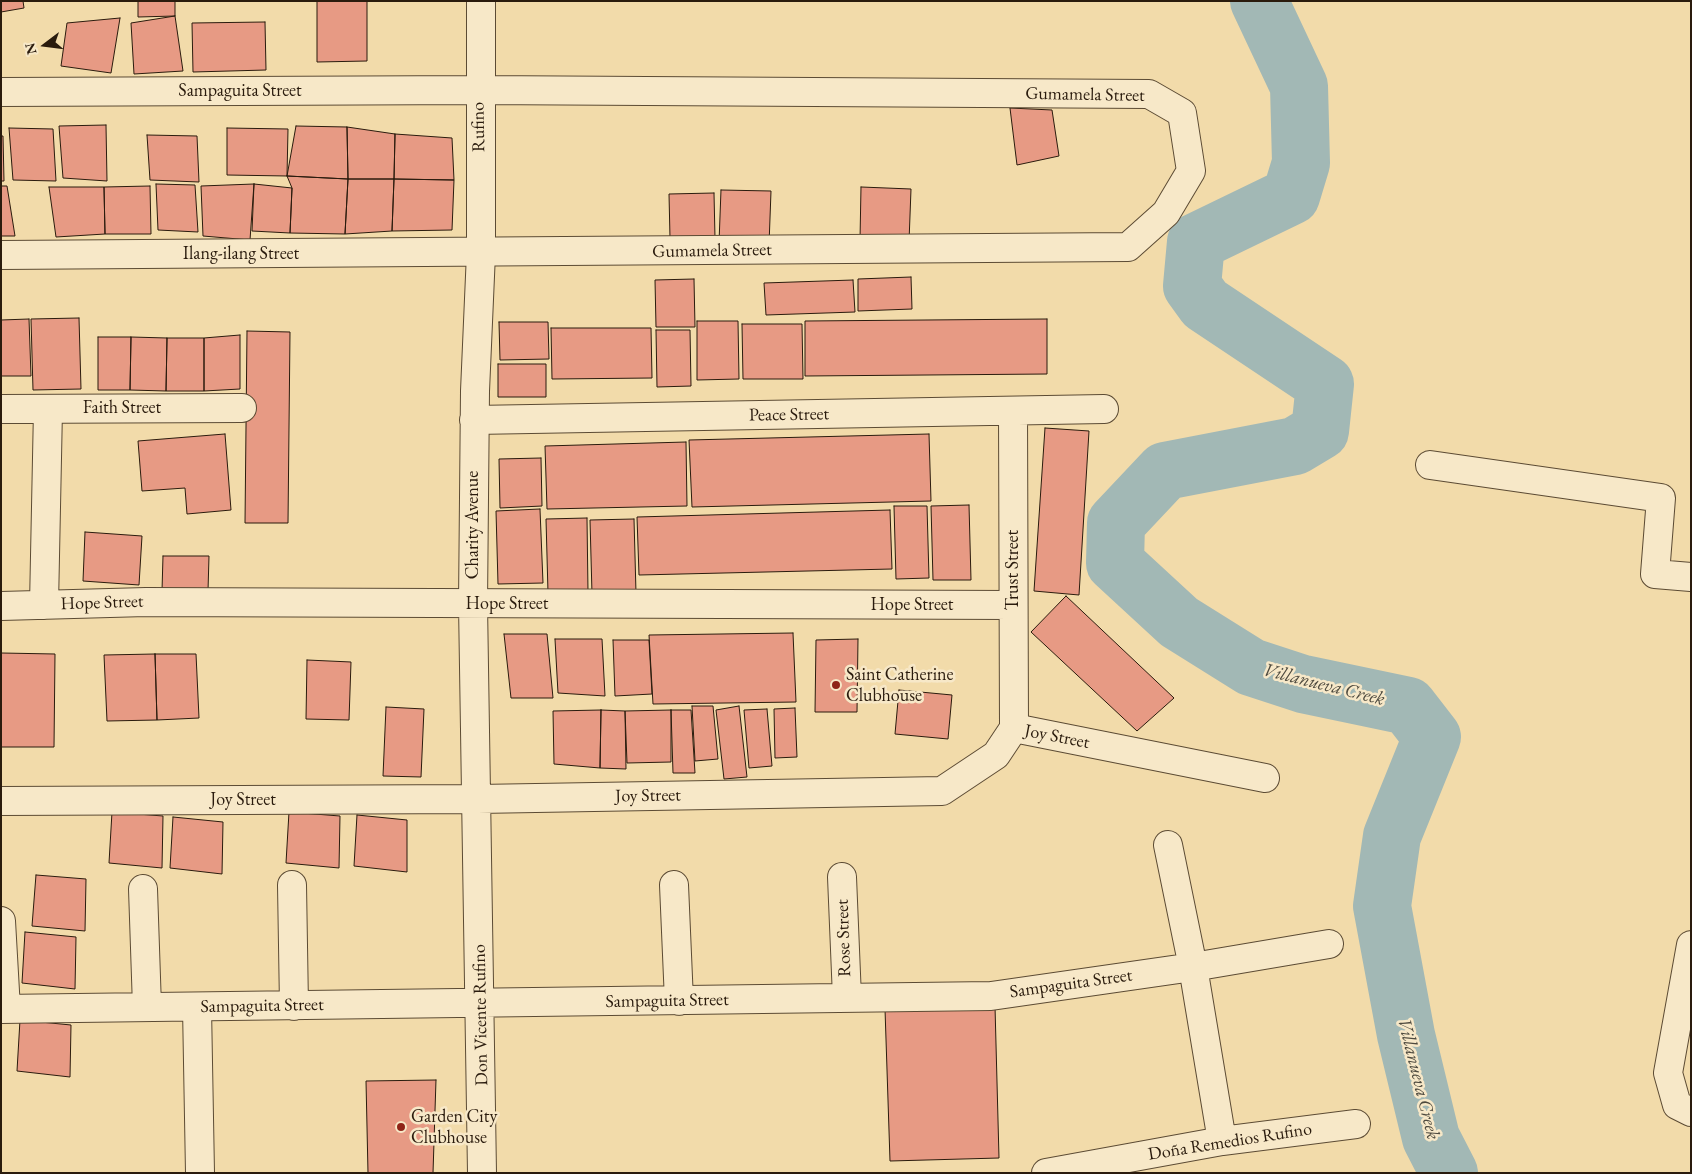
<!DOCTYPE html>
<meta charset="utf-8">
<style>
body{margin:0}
#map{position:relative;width:1692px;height:1174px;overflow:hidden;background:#f2dbaa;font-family:"EB Garamond",serif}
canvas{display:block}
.frame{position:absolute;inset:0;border:2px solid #2a1b0d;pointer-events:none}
.north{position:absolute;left:20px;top:20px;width:50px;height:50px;-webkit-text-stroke:4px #f7e8c8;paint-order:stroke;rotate:255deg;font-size:14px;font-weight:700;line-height:20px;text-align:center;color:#2a1b0d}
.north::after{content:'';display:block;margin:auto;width:18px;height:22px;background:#2a1b0d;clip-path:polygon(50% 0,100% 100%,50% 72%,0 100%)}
</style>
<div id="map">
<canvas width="1692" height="1174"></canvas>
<div class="frame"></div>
<div class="north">N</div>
</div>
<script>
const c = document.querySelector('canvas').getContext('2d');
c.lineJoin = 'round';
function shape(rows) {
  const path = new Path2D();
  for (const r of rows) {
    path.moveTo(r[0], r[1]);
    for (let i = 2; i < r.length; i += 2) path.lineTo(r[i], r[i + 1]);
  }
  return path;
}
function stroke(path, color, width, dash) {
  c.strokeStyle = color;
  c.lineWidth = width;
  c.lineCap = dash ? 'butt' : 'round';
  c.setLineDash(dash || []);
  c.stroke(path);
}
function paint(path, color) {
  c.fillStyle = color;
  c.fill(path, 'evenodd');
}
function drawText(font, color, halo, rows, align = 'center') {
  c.font = font + ' "EB Garamond",serif';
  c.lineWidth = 5;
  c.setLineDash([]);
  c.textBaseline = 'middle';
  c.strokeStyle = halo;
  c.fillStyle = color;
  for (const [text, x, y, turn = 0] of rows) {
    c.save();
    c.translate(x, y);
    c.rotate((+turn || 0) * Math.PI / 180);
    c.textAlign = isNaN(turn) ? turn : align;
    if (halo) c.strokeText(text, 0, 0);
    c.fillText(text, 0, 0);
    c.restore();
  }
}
stroke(shape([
 [1259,1,1299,86,1301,163,1291,196,1196,242,1192,286,1205,304,1325,384,1320,431,1295,446,1165,471,1116,523,1115,563,1179,622,1251,667,1303,684,1408,706,1432,737,1392,836,1382,906,1406,1035,1431,1138,1449,1173]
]), '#a2b8b5', 58);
const building = shape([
 [1,1,23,1,24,8,1,12,1,1],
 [138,1,175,1,175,16,138,17,138,1],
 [317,1,367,1,367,61,317,62,317,1],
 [175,16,183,71,134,74,131,23,175,16],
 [120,18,111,73,61,66,67,23,120,18],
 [265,22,266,70,193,72,192,23,265,22],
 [1010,108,1052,110,1059,156,1017,165,1010,108],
 [106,125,107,181,63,178,59,126,106,125],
 [296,126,347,127,348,179,287,176,296,126],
 [347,127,395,134,394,179,348,179,347,127],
 [9,128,53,129,56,181,13,180,9,128],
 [227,128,288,129,287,176,227,175,227,128],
 [395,134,452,138,454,180,394,179,395,134],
 [147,135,197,136,199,182,150,180,147,135],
 [1,136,3,136,4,181,1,181,1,136],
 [287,176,348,179,345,234,290,233,292,188,287,176],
 [348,179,394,179,392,231,345,234,348,179],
 [394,179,454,180,452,230,392,231,394,179],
 [156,184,195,185,198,232,158,230,156,184],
 [254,184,292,188,290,233,252,231,254,184],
 [254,184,250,240,203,236,201,186,254,184],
 [1,186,7,186,15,236,1,236,1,186],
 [150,186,151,234,105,234,104,187,150,186],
 [49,187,104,187,105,234,56,237,49,187],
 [861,187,911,189,909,242,860,240,861,187],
 [721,190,771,191,769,245,719,243,721,190],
 [714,193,715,238,670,238,669,194,714,193],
 [911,277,912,309,858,311,858,279,911,277],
 [694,279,695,327,656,327,655,280,694,279],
 [853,280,855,312,766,315,764,283,853,280],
 [79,318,81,389,33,390,31,319,79,318],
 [29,319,31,376,1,376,1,320,29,319],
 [1047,319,1047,374,805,376,805,321,1047,319],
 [697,321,738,321,739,379,697,380,697,321],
 [499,322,548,322,549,359,500,360,499,322],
 [742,324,802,324,803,379,743,379,742,324],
 [551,328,651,328,652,378,552,379,551,328],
 [656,330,690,330,691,386,657,387,656,330],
 [247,331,290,332,288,523,245,523,247,331],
 [240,335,240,389,204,391,204,338,240,335],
 [98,337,131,337,130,390,98,390,98,337],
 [131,337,167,338,166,391,130,390,131,337],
 [167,338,204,338,204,391,166,391,167,338],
 [498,364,546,364,546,397,498,397,498,364],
 [1045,428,1089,431,1079,595,1034,591,1045,428],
 [225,434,231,510,187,514,185,488,142,491,138,441,225,434],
 [929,434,931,501,692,507,689,440,929,434],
 [686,442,687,506,547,509,545,446,686,442],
 [541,458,542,506,500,508,499,459,541,458],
 [969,505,971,580,933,580,931,506,969,505],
 [894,506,927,506,929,578,896,579,894,506],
 [540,509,543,583,498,584,496,511,540,509],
 [890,510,892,569,639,575,637,517,890,510],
 [587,518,588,592,548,593,546,519,587,518],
 [634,519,636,593,592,594,590,520,634,519],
 [85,532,142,536,139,585,83,581,85,532],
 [163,556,209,556,208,591,162,591,163,556],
 [1066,596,1174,698,1137,731,1031,632,1066,596],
 [793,633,796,702,653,704,649,635,793,633],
 [504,634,547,634,553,698,511,698,504,634],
 [555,639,602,639,605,696,558,693,555,639],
 [858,639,857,712,815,712,816,640,858,639],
 [613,640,649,640,652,694,615,696,613,640],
 [1,653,55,654,54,747,1,747,1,653],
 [155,654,157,720,107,721,104,655,155,654],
 [155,654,196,654,199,718,157,720,155,654],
 [307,660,351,662,349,720,306,719,307,660],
 [899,690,952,695,948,739,895,734,899,690],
 [692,706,713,706,718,759,695,761,692,706],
 [739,706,747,777,724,779,716,710,739,706],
 [386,707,424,709,421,777,383,776,386,707],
 [795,708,797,757,775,758,774,709,795,708],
 [767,709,772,766,749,768,744,710,767,709],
 [601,710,625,711,626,769,600,768,601,710],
 [601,710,600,768,554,764,553,711,601,710],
 [671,710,671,762,627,763,625,711,671,710],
 [671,710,691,710,695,773,673,773,671,710],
 [112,812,163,816,162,868,109,863,112,812],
 [289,812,340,816,339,868,286,863,289,812],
 [357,815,407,820,407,872,354,866,357,815],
 [173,817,223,822,222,874,170,868,173,817],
 [36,875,86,879,85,931,32,926,36,875],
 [25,932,76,937,75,989,22,983,25,932],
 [995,1006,999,1158,890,1161,885,1009,995,1006],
 [20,1020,71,1025,70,1077,17,1071,20,1020],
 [436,1080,433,1173,368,1173,366,1081,436,1080]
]);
paint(building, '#e79a84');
stroke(building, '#2a1b0d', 1);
const minor = shape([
 [481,1,481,253,475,391,473,604,482,1173],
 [1,92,479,90,1149,94,1182,113,1191,171,1166,213,1128,247,1,255],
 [1,409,242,408],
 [1013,411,1014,728],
 [474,420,1104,409],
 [1430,465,1661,498,1655,574,1691,577],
 [44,605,48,409],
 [1,606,146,602,1013,605],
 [1014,728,1265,778],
 [1,801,478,799,942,791,996,755,1014,728],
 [1168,845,1193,967,1222,1141],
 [842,877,847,998],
 [292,885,294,1006],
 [674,885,679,1001],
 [143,889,147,1007],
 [1,921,6,1009],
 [1691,945,1668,1073,1677,1105,1691,1112],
 [197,1007,200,1173],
 [1,1009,991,996,1193,967,1329,944],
 [1046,1173,1222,1141,1356,1124]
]);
stroke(minor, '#5c4b34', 30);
stroke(minor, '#f7e8c8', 28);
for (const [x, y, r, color] of [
 [836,685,5,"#8f2418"],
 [401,1127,5,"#8f2418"]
]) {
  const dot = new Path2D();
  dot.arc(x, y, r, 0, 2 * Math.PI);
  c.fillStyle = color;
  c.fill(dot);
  stroke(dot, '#f7e8c8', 2);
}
drawText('18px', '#2a1b0d', '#f7e8c8', [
 ["Sampaguita Street",240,91],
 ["Gumamela Street",1085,95,1],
 ["Rufino",479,127,-91],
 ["Gumamela Street",712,251,-1],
 ["Ilang-ilang Street",241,254],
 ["Faith Street",122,408],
 ["Peace Street",789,415,-1],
 ["Charity Avenue",473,525,-90],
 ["Trust Street",1013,570,-90],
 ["Hope Street",102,603,-2],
 ["Hope Street",507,604],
 ["Hope Street",912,605],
 ["Joy Street",1057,737,11],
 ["Joy Street",648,796,-1],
 ["Joy Street",243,800],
 ["Rose Street",844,938,-92],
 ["Sampaguita Street",1071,984,-8],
 ["Sampaguita Street",667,1001,-1],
 ["Sampaguita Street",262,1006,-1],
 ["Don Vicente Rufino",481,1015,-91],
 ["Doña Remedios Rufino",1230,1142,-9]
]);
drawText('18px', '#2a1b0d', '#f7e8c8', [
 ["Saint Catherine",846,675],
 ["Clubhouse",846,696],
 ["Garden City",411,1117],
 ["Clubhouse",411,1138]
], 'left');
drawText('italic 19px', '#4e4a3f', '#f7e8c8', [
 ["Villanueva Creek",1324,685,14],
 ["Villanueva Creek",1418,1079,76]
]);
</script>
